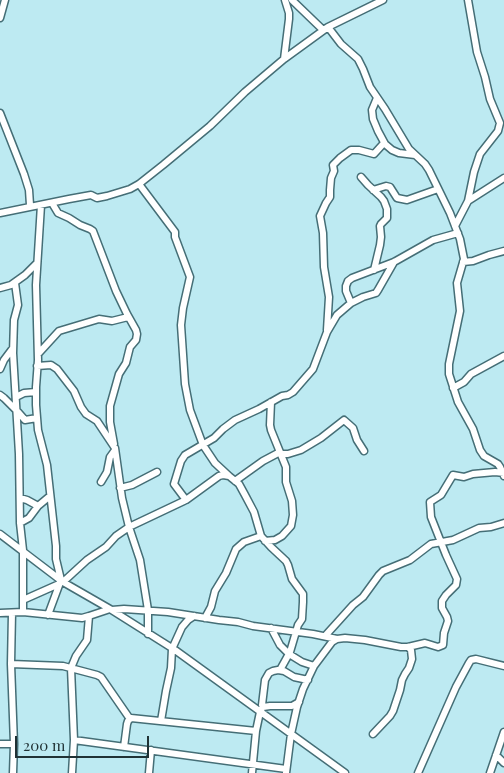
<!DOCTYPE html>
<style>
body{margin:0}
#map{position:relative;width:504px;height:773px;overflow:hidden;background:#bdeaf2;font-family:"Playfair Display",serif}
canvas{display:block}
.scale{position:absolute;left:15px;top:736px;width:134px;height:22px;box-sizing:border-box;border:2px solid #203235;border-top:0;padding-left:6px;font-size:15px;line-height:18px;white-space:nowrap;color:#203235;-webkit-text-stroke:4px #bdeaf2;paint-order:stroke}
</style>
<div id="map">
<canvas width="504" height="773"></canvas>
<div class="scale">200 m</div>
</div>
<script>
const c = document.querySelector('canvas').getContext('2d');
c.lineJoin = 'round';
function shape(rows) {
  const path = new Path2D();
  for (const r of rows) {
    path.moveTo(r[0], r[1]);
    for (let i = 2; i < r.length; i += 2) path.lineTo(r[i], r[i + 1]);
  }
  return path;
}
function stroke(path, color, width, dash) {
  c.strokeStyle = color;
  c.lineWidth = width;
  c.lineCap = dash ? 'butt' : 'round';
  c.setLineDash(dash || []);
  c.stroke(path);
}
const minor = shape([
 [292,0,321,28,323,30,328,27,341,44,358,59,363,69,370,87,385,109,409,149,425,164,429,170,450,213,460,239,464,259,457,283,460,311,449,364,449,374,458,402,473,429,480,450,484,456,498,464,500,467,504,476],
 [0,18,5,0],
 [284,59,289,19,289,13,285,0],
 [377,98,372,110,373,119,378,131,385,144,392,150,399,153,415,155],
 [0,113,24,174,29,190,30,205,31,206],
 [361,177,368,185,381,197,384,201,387,209,387,218,381,224,380,226,381,237,380,245,374,270],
 [139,184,175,232,175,237,190,277,183,308,181,325,185,384,190,410,203,445,215,463,229,476],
 [373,190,386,186,390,187,397,198,407,200,438,189],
 [468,201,474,172,480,154,498,131,500,123,490,99,485,77,477,52,468,0],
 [52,203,58,213,69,218,80,225,90,229,93,231,116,291,127,314,136,330,137,334,136,340,130,347,126,363,119,374,110,406,110,422,114,444],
 [41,205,36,285,38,360,36,387,36,405,38,430,47,465,56,546,56,559,61,580,48,615],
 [0,213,69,199,91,195,97,198,107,196,130,189,139,184,163,165,210,126,245,92,284,59,328,27,383,0],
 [455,226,468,201,504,178],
 [463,262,473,261,489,255,504,251],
 [15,283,18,305,14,320,13,353,19,454,20,523,23,550,23,612],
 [0,288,11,285,25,275,37,263],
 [351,303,346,291,346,286,348,281,352,278,394,262,433,240,458,233],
 [327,330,329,297,324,267,323,233,320,216,326,203,330,197,330,190,331,178,334,171,333,165,340,158,351,150,359,150,374,154,384,143],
 [38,354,59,331,99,319,112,321,128,317],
 [37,366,51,365,57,369,74,391,81,407,86,414,97,421,115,448,122,498,129,527,140,560,148,610,148,634],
 [0,369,4,360,13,348],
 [453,388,464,382,471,374,504,356],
 [0,395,4,398,17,411],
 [16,397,24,393,36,392],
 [18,412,25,420,37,418],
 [281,454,288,454,301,450,321,438,344,420,353,428,357,440,364,451],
 [235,481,263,461,280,452],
 [101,482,107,472,110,457,115,450],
 [120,488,132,485,157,472],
 [20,498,27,500,38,506],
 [186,500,174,484,181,461,185,455,214,438,223,429,235,420,259,409,282,396,288,395,293,392,313,369,327,332,337,315,351,303,363,297,376,293,378,290,394,262],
 [20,523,29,518,38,506,50,496],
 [0,534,63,582,110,609],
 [265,541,275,540,282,536,291,526,293,515,292,501,286,482,286,467,271,430,270,425,271,402],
 [63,582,87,560,106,547,116,536,129,527,186,500,219,476,223,475,229,476,239,484,245,495,254,512,261,536,271,547,286,561,288,565,292,579,303,594,303,602,302,619,298,625,290,652,280,670],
 [23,600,59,584],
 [112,610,124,609,168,612,219,620,238,622,253,626,313,634,337,639],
 [0,613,23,612,82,618,89,616,110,609,175,650,345,773],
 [12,613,11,664,14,744,13,773],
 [205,618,211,607,215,591,226,573,236,549,244,542,261,536],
 [271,628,280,645,289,654,302,662,314,666],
 [325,636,353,605,363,597,379,575,383,571,410,560,431,544,453,540,479,528,491,527,504,523],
 [11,664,63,666,97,675,101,677,130,719],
 [262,705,265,680,269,673,273,671,278,670,284,671,294,677,308,680],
 [161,721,166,691,171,668,172,649,182,627,188,620,194,616],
 [373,734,390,716,393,711,400,690,402,680,405,674,409,668,412,659,411,650,408,647],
 [74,740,286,769],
 [0,744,14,744],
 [124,747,127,724,128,721,131,718,256,731],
 [496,755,504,763],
 [72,773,74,740,71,668,76,656,87,640,89,616],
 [149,773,151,750],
 [252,773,256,731,260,712,263,707,270,706,292,706,299,702],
 [286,773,291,734,297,707,303,689,314,666,332,642,337,639,345,638,365,640,401,647,408,647,425,643,438,647,443,645,444,633,448,621,447,617,442,608,442,601,446,595,456,585,457,579,446,555,431,517,430,502,441,495,453,475,464,477,473,474,495,472,504,473],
 [418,773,456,687,469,663,471,660,476,659,504,666],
 [490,773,504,732]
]);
stroke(minor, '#456e76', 9);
stroke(minor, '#fff', 6);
</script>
